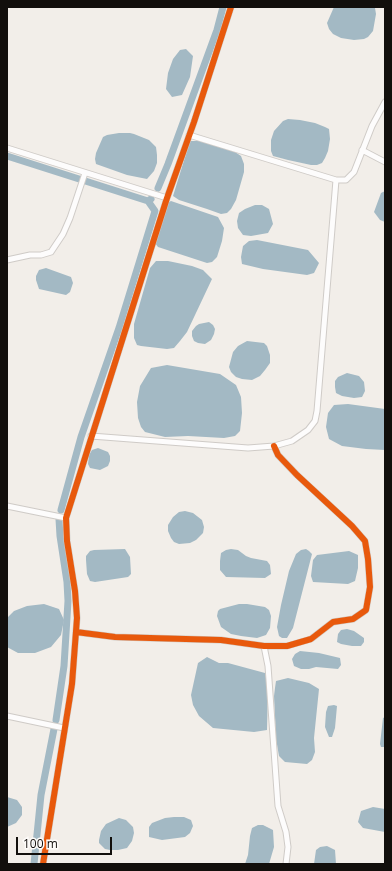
<!DOCTYPE html>
<style>
body{margin:0}
#map{position:relative;width:392px;height:871px;overflow:hidden;background:#f2eee9;font-family:"Open Sans",sans-serif}
canvas{display:block}
.frame{position:absolute;inset:0;border:8px solid #120f0c;pointer-events:none}
.scale{position:absolute;left:16px;top:837px;width:96px;height:18px;box-sizing:border-box;border:2px solid #120f0c;border-top:0;padding-left:5px;font-size:12px;line-height:14px;white-space:nowrap;color:#120f0c;-webkit-text-stroke:3px #fefcfa;paint-order:stroke}
</style>
<div id="map">
<canvas width="392" height="871"></canvas>
<div class="frame"></div>
<div class="scale">100 m</div>
</div>
<script>
const g = document.querySelector('canvas').getContext('2d');
g.lineJoin = 'round';
function fill(path, color) { g.fillStyle = color; g.fill(path, 'evenodd'); }
const shape = rows => new Path2D(rows.map(r => 'M' + r).join(''));
function stroke(path, color, width, dash) { g.strokeStyle = color; g.lineWidth = width; g.lineCap = dash ? 'butt' : 'round'; g.setLineDash(dash || []); g.stroke(path); }
const water = shape([
 [334,7,373,7,375,8,376,14,373,31,368,37,364,39,354,40,341,38,333,34,329,29,327,23],
 [186,49,193,56,190,77,182,95,172,97,166,89,168,73,173,59,180,50],
 [288,119,300,120,315,123,325,127,329,129,330,139,328,151,325,158,322,163,317,165,311,165,288,160,273,156,271,151,271,140,274,131,283,121],
 [119,133,130,133,134,134,149,140,156,147,157,155,157,163,154,171,147,179,127,175,96,164,95,159,96,153,103,137,107,135],
 [190,141,201,141,235,152,241,156,244,164,244,172,236,200,231,209,227,213,221,214,207,209,179,200,173,196],
 [385,191,385,222,380,220,374,212,381,193],
 [171,201,218,217,224,228,222,241,217,257,212,262,207,263,158,247,155,243,167,203],
 [255,205,262,205,269,209,273,224,268,233,251,236,243,235,238,228,237,221,239,213,245,209],
 [257,240,308,250,319,263,314,273,307,275,263,269,242,264,241,257,243,246,249,241],
 [156,261,168,261,192,266,203,270,212,279,187,332,180,341,174,348,167,349,141,346,137,345,134,338,134,324,150,268],
 [46,268,71,277,73,283,70,292,66,295,39,289,36,280,36,276,39,270],
 [209,322,213,325,215,329,214,334,211,340,205,344,198,343,194,341,192,336,192,331,196,326,199,324],
 [247,341,264,343,267,346,270,355,270,363,265,370,260,376,252,380,242,379,236,377,231,372,229,367,233,352,238,346],
 [167,365,220,374,236,385,241,397,242,413,240,431,235,436,224,438,188,436,165,437,145,432,141,427,138,418,137,402,140,386,151,368],
 [347,373,359,376,364,382,365,391,362,397,354,398,342,396,336,393,335,387,335,381,338,377],
 [348,404,385,409,385,450,366,449,342,446,329,439,326,427,328,413,334,405],
 [98,448,108,452,110,456,110,461,108,466,100,470,90,468,88,464,89,455,92,450],
 [185,511,193,513,202,520,204,527,203,533,196,540,190,543,179,544,174,542,171,538,168,531,168,525,173,517,179,512],
 [125,549,130,557,131,574,128,577,95,582,90,581,87,574,86,560,86,556,90,551,94,550],
 [231,549,238,550,246,556,251,558,267,561,270,565,271,574,265,578,226,577,220,570,220,561,221,553,226,550],
 [306,549,309,551,312,554,293,628,287,638,282,638,279,636,277,627,281,605,289,571,296,554,301,550],
 [349,551,358,555,358,568,355,581,348,584,313,582,311,576,313,560,317,555],
 [44,604,59,609,64,620,61,635,51,647,35,653,18,653,7,647,7,618,14,611,27,606],
 [239,604,247,604,265,607,269,610,271,616,270,628,266,635,257,638,241,636,231,634,221,627,217,616,218,611,220,609],
 [347,629,354,631,364,638,364,642,361,646,352,646,341,644,337,642,338,634,341,630],
 [300,651,319,653,340,658,341,665,338,669,316,667,309,669,301,669,294,666,292,659,295,654],
 [207,657,219,663,228,663,265,673,268,688,267,730,254,732,213,728,199,716,193,705,191,695,198,663],
 [288,678,309,683,319,689,314,738,315,752,312,760,307,764,285,762,279,756,276,739,274,696,275,688,276,681],
 [334,705,337,706,335,728,332,737,329,737,325,727,326,712,328,706],
 [385,717,385,747,381,747,380,744,383,718],
 [7,797,17,800,22,807,22,815,16,823,7,827],
 [373,807,385,809,385,832,363,828,358,822,361,811],
 [174,817,184,817,191,820,193,826,190,833,185,837,162,840,149,837,149,827,152,823,165,818],
 [119,818,126,820,133,827,134,833,132,841,127,848,118,850,110,850,105,849,99,843,99,840,101,831,106,824],
 [258,825,263,825,273,830,274,847,269,864,245,864,248,855,250,836,252,828],
 [327,846,335,850,336,864,314,864,316,850,320,847]
]);
const canal = shape([
 [7,156,148,201,151,199],
 [158,188,168,164,217,30,223,7],
 [61,510,81,437,119,328,155,211,148,201],
 [56,720,64,666,68,601,67,582,60,536,59,519],
 [34,864,41,795,54,729]
]);
const street = shape([
 [189,135,336,180,346,180,354,172,372,126,385,102],
 [7,148,167,198],
 [362,150,385,162],
 [7,260,30,255,41,255,51,252,63,234,70,218,85,173],
 [91,436,248,448,274,446,292,441,308,430,315,421,317,411,336,180],
 [7,506,66,518],
 [76,632,115,637,221,640,264,646,287,646,311,639,333,622,353,619,366,610,370,587,368,559,365,541,352,526,297,475,278,455,274,446],
 [264,646,268,666,278,806,286,832,288,847,286,864],
 [7,716,64,728],
 [43,864,72,684,77,618,75,591,67,541,66,518,167,198,194,122,231,7]
]);
const cycleway = shape([
 [76,632,115,637,221,640,264,646,287,646,311,639,333,622,353,619,366,610,370,587,368,559,365,541,352,526,297,475,278,455,274,446],
 [43,864,72,684,77,618,75,591,67,541,66,518,167,198,194,122,231,7]
]);
fill(water, '#a3b9c4');
stroke(canal, '#a3b9c4', 7);
stroke(street, '#cfcbc7', 7);
stroke(street, '#fdfcfc', 5);
stroke(cycleway, '#e8590c', 6);
</script>
